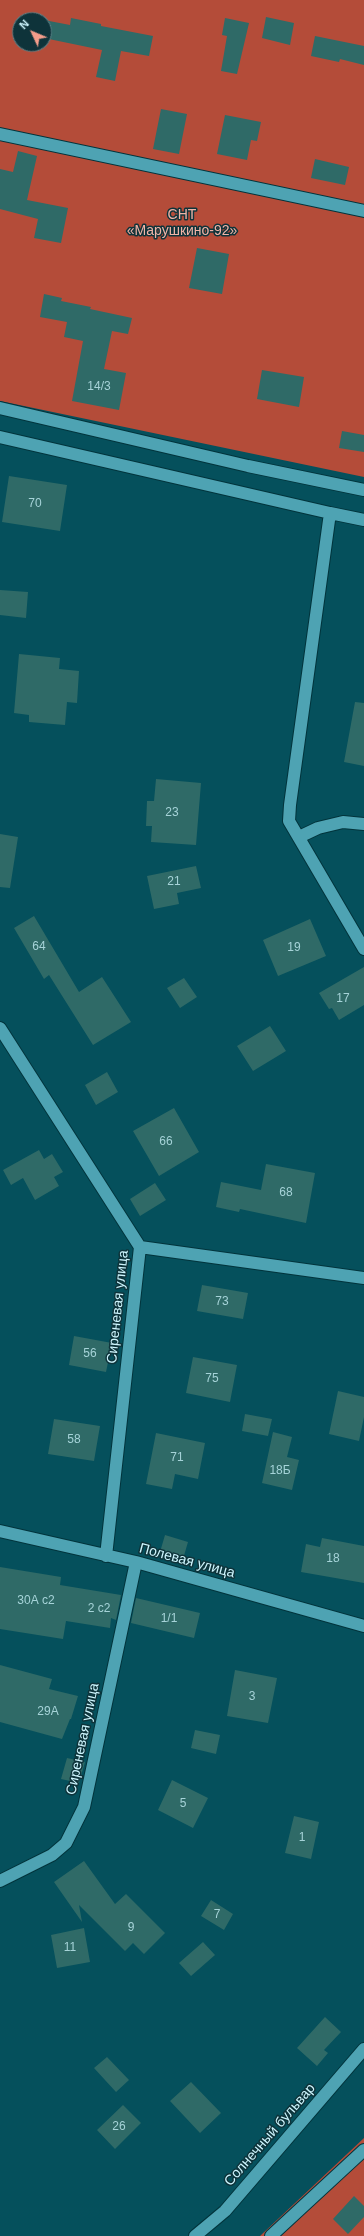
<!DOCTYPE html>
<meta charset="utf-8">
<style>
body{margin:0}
#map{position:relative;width:364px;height:2236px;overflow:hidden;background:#05505c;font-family:Arial,sans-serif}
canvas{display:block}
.north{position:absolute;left:12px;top:12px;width:40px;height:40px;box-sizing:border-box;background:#0e333a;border:1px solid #5b8188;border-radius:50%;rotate:314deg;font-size:11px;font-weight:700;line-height:16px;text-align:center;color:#cef6fe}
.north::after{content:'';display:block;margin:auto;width:14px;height:18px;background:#f49d8b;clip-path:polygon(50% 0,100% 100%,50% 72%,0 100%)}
</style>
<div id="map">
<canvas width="364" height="2236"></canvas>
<div class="north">N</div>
</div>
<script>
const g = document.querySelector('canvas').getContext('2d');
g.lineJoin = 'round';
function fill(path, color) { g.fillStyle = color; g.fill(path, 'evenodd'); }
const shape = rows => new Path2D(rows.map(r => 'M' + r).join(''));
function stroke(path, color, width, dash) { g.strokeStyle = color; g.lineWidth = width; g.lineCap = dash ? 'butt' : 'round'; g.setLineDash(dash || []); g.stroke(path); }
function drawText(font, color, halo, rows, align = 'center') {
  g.font = font + ' Arial,sans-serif'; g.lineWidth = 3; g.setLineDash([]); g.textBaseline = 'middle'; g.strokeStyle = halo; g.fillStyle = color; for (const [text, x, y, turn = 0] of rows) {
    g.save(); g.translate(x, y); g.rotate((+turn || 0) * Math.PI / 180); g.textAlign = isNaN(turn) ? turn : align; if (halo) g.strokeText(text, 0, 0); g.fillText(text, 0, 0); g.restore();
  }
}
const green = shape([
 [0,0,364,0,364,477,0,401],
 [20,20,44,20,44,44,20,44],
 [364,2138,364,2236,260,2236]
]);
const building = shape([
 [266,17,294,23,290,45,262,38],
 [71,18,101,24,101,26,153,36,149,56,121,51,115,81,96,77,102,50,44,38,44,20,70,25],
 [225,18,249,23,237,74,221,71,227,36,222,35],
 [315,36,364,46,364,65,340,59,339,62,311,56],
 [161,109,187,114,179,154,153,149],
 [225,115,261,122,257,141,251,140,247,160,217,154],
 [18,151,37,156,27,200,68,208,61,243,34,238,38,219,0,209,0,169,13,172],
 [315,159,349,167,345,185,311,178],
 [197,248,229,254,222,294,189,288],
 [44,294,62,298,61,301,91,307,90,309,132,318,128,334,112,331,104,369,126,373,119,410,72,401,83,341,64,337,67,322,40,317],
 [262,370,304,377,299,407,257,399],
 [342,431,364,435,364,452,339,448],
 [9,476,67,485,60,531,2,522],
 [0,590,28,592,26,618,0,615],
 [19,654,60,658,59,669,79,671,77,703,67,702,65,725,29,722,29,715,14,713],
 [355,702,364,703,364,766,344,762],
 [156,779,201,783,196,845,151,842,152,826,146,826,147,801,154,801],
 [0,834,18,837,10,888,0,887],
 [196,866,201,888,177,893,179,904,154,909,147,876],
 [34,916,79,992,102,977,131,1022,93,1045,49,975,44,979,14,928],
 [310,919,326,956,278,976,263,940],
 [364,967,364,1005,339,1020,332,1008,329,1009,319,993],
 [184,978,197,997,180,1008,167,988],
 [270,1026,286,1051,253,1071,237,1046],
 [107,1072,118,1092,96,1105,85,1085],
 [174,1108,199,1152,159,1176,133,1131],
 [39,1150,44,1159,52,1154,63,1172,54,1177,59,1186,35,1200,23,1178,11,1185,3,1170],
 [266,1164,315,1173,306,1223,240,1209,239,1212,216,1207,221,1182,261,1190],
 [155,1183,166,1200,140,1216,130,1199],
 [202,1285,248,1293,243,1319,197,1311],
 [74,1336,112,1343,106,1372,69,1365],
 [193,1357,237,1365,230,1402,186,1393],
 [338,1391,364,1397,364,1417,359,1441,329,1434],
 [245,1414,272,1419,268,1436,242,1431],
 [54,1419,100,1426,94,1461,48,1454],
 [273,1432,292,1437,287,1457,299,1460,292,1490,262,1483],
 [156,1433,205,1443,198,1479,175,1474,172,1489,146,1484],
 [165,1535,188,1542,183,1559,160,1552],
 [322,1538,364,1546,364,1583,301,1572,306,1544,320,1547],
 [0,1567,61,1577,60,1585,121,1595,116,1620,111,1618,110,1628,66,1621,63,1639,0,1629],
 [136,1598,200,1613,194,1638,131,1623],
 [0,1665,52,1679,49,1689,78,1696,71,1719,70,1719,62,1739,0,1722],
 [235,1670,277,1678,268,1723,227,1716],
 [195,1730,220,1735,216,1754,191,1748],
 [67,1758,85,1762,79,1783,61,1779],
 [172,1780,208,1798,193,1828,158,1810],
 [294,1816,319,1822,311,1859,285,1853],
 [84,1861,115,1904,126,1894,165,1933,144,1954,133,1943,125,1951,79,1905,82,1922,54,1882],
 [211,1900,233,1914,224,1930,201,1916],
 [84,1928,90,1962,57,1968,51,1935],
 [203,1942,215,1955,191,1976,179,1963],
 [325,2017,341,2032,324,2050,328,2053,317,2066,297,2048],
 [107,2057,129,2080,116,2092,94,2068],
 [191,2082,221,2113,200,2133,170,2101],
 [123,2105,141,2123,115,2149,97,2130],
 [354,2196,364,2206,364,2217,348,2234,333,2219]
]);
const minor = shape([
 [0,134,364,211],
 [0,408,248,466,364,490],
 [0,437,330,513],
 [364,520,330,513,290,805,289,821,364,949],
 [299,837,318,828,343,822,364,824],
 [0,1028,140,1247,106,1556],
 [140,1247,364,1278],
 [0,1531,136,1562,364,1626],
 [0,1881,52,1855,66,1843,84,1807,136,1562],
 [195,2236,225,2211,364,2049],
 [271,2236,364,2150]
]);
const numberNames = [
 ["14/3",99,387],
 ["70",35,504],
 ["23",172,813],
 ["21",174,882],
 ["64",39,947],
 ["19",294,948],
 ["17",343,999],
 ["66",166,1142],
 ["68",286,1193],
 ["73",222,1302],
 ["56",90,1354],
 ["75",212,1379],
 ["58",74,1440],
 ["71",177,1458],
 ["18Б",280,1471],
 ["18",333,1559],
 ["30А с2",36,1601],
 ["2 с2",99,1609],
 ["1/1",169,1619],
 ["3",252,1697],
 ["29А",48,1712],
 ["5",183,1804],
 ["1",302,1838],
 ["7",217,1915],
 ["9",131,1928],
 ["11",70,1948],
 ["26",119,2127]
];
const parkNames = [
 ["СНТ",182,215],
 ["«Марушкино-92»",182,231]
];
const streetNames = [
 ["Сиреневая улица",118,1307,-84],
 ["Полевая улица",187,1561,15],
 ["Сиреневая улица",83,1739,-78],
 ["Солнечный бульвар",270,2135,-49]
];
fill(green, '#b44c39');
fill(building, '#2f6a67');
stroke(minor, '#02343c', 14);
stroke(minor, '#4ea3b3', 12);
drawText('12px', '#a6d3d8', null, numberNames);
drawText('14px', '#f0b4a7', '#0e333a', parkNames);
drawText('14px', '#cef6fe', '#0e333a', streetNames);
</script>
